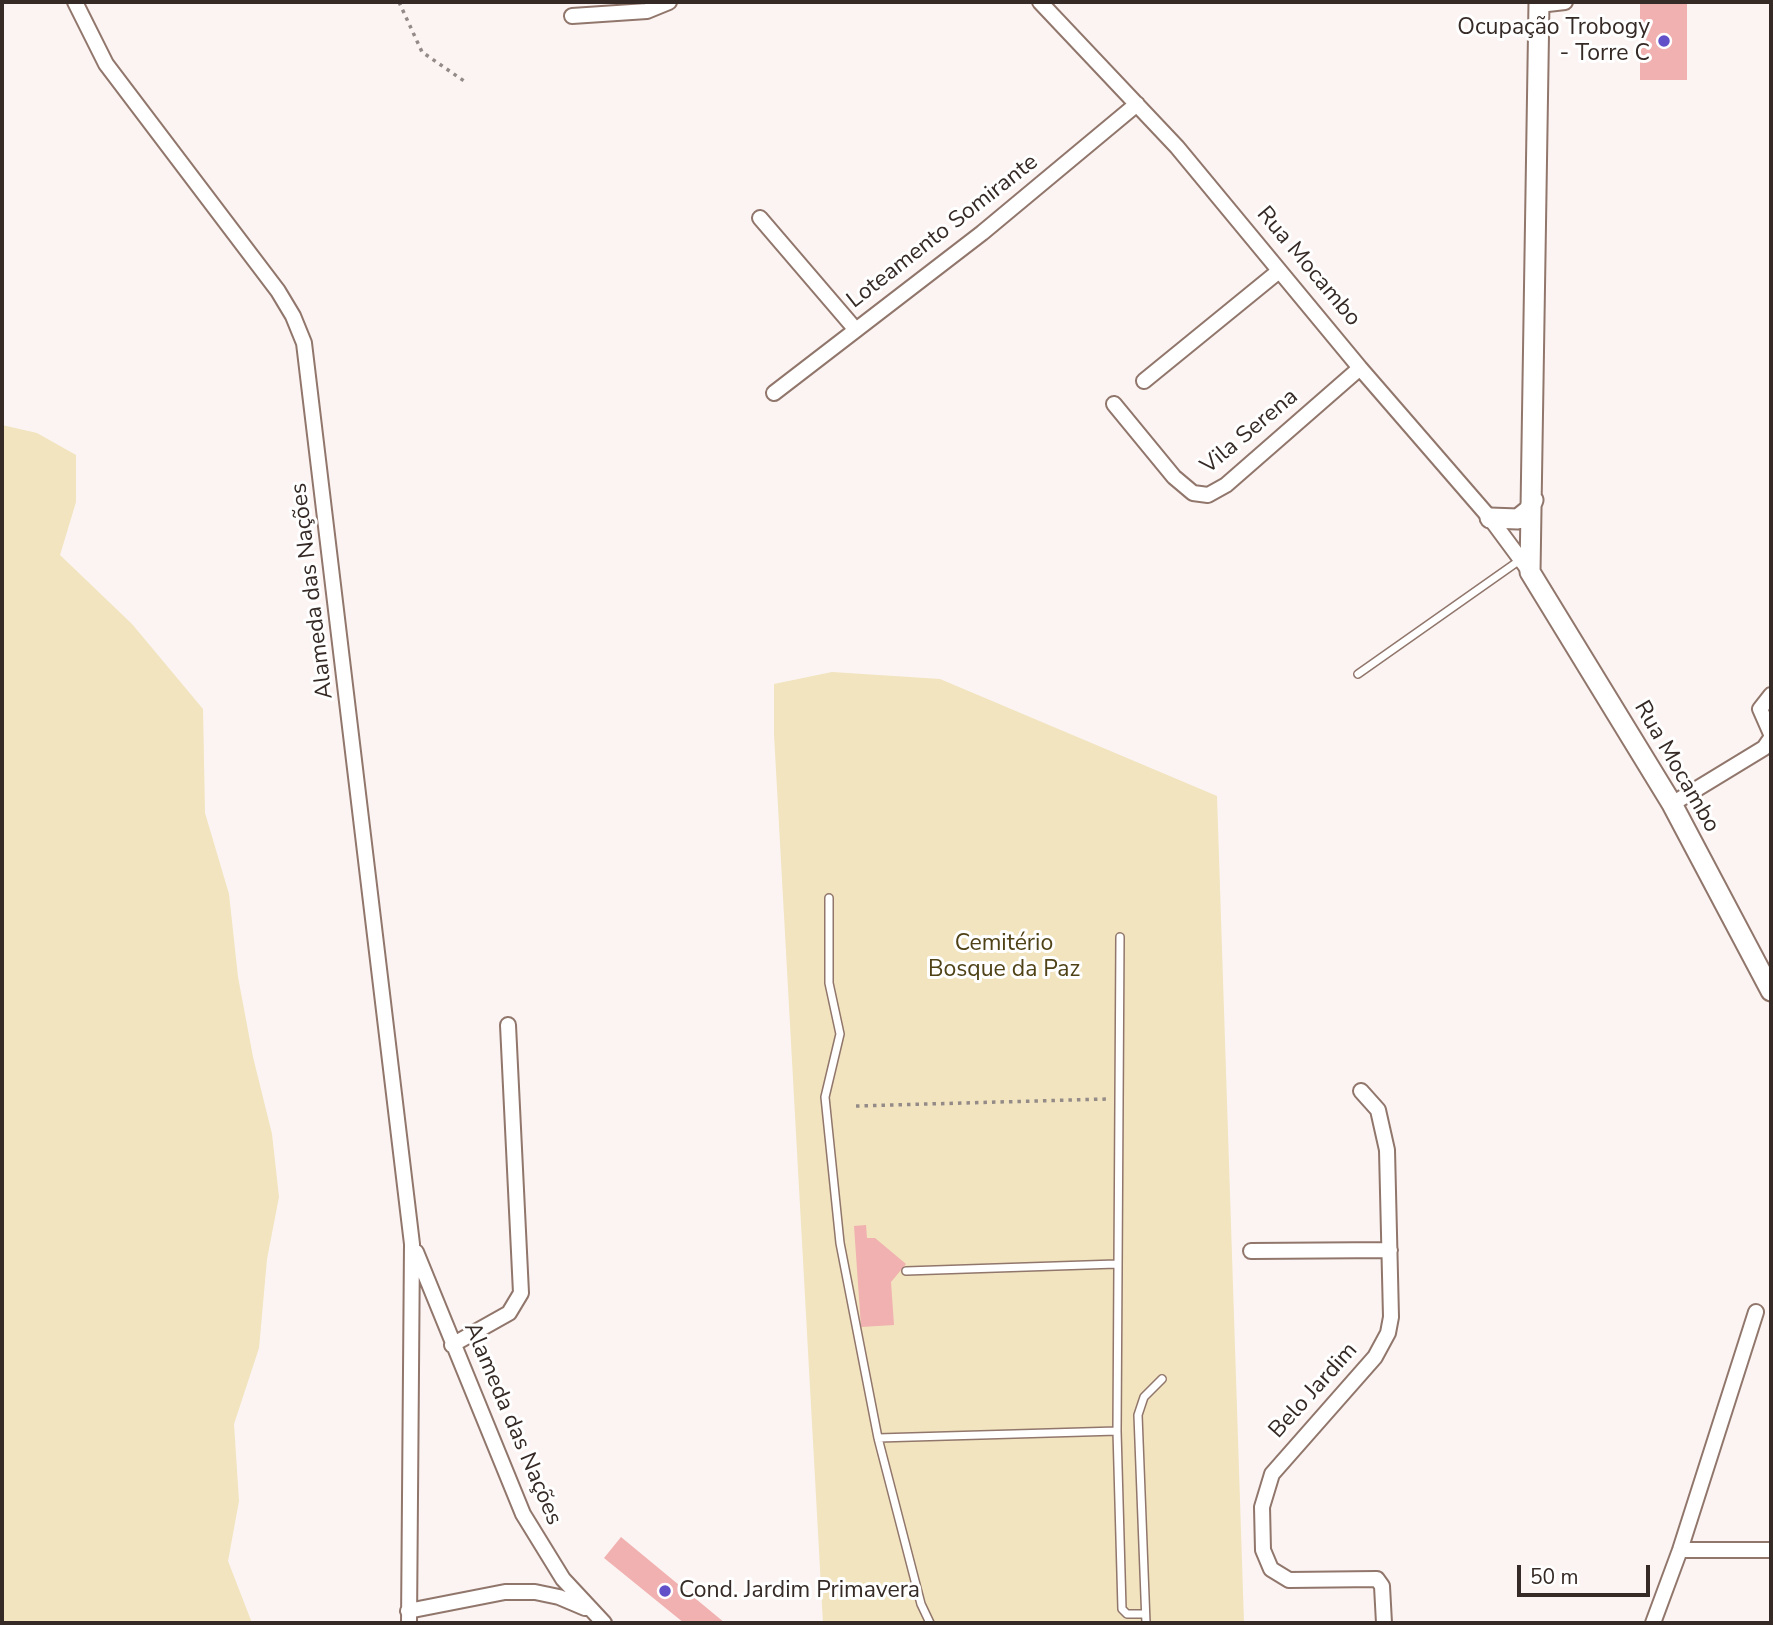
<!DOCTYPE html>
<meta charset="utf-8">
<style>
body{margin:0}
#map{position:relative;width:1773px;height:1625px;overflow:hidden;background:#fbf4f2;font-family:"Nunito Sans",sans-serif}
canvas{display:block}
.frame{position:absolute;inset:0;border:4px solid #352a25;pointer-events:none}
.scale{position:absolute;left:1517px;top:1565px;width:133px;height:32px;box-sizing:border-box;border:4px solid #352a25;border-top:0;padding-left:9px;font-size:21px;line-height:24px;white-space:nowrap;color:#352a25;-webkit-text-stroke:5px #fff;paint-order:stroke}
</style>
<div id="map">
<canvas width="1773" height="1625"></canvas>
<div class="frame"></div>
<div class="scale">50 m</div>
</div>
<script>
const g = document.querySelector('canvas').getContext('2d');
g.lineJoin = 'round';
function fill(path, color) { g.fillStyle = color; g.fill(path, 'evenodd'); }
const shape = rows => new Path2D(rows.map(r => 'M' + r).join(''));
function stroke(path, color, width, dash) { g.strokeStyle = color; g.lineWidth = width; g.lineCap = dash ? 'butt' : 'round'; g.setLineDash(dash || []); g.stroke(path); }
function drawText(font, color, halo, rows, align = 'center') {
  g.font = font + ' "Nunito Sans",sans-serif'; g.lineWidth = 6; g.setLineDash([]); g.textBaseline = 'middle'; g.strokeStyle = halo; g.fillStyle = color; for (const [text, x, y, turn = 0] of rows) {
    g.save(); g.translate(x, y); g.rotate((+turn || 0) * Math.PI / 180); g.textAlign = isNaN(turn) ? turn : align; if (halo) g.strokeText(text, 0, 0); g.fillText(text, 0, 0); g.restore();
  }
}
const green = shape([
 [2,425,37,433,76,455,76,502,60,555,132,624,203,709,205,813,229,894,238,977,253,1057,272,1134,279,1197,267,1259,259,1348,234,1424,239,1501,228,1561,252,1623,2,1623],
 [832,672,940,679,1217,796,1244,1623,823,1623,774,734,774,684]
]);
const building = shape([
 [1640,2,1687,2,1687,80,1640,80],
 [866,1225,867,1238,875,1238,906,1264,891,1282,894,1325,861,1327,854,1226],
 [621,1537,725,1623,684,1623,604,1558]
]);
const path = shape([
 [399,2,422,52,464,81],
 [856,1106,1107,1099]
]);
const service = shape([
 [1358,674,1520,560],
 [829,898,829,983,840,1034,825,1097,840,1243,878,1438,921,1604,930,1623],
 [1120,937,1117,1431,1122,1609,1127,1614,1145,1614],
 [906,1271,1116,1264],
 [878,1438,1117,1431],
 [1146,1623,1138,1415,1144,1397,1162,1379]
]);
const minor = shape([
 [75,2,106,64,278,291,293,316,304,343,412,1244,409,1623],
 [1040,2,1177,147,1360,368,1490,518,1530,572],
 [1539,5,1565,2],
 [572,16,647,11,669,2],
 [760,218,856,330],
 [1144,381,1279,271],
 [774,393,982,233,1137,104],
 [1114,404,1174,477,1193,493,1208,495,1226,485,1360,368],
 [1771,695,1760,709,1771,734],
 [1672,804,1764,748,1771,738],
 [1361,1091,1378,1110,1387,1150,1391,1317,1388,1333,1375,1357,1272,1474,1262,1507,1263,1550,1271,1569,1289,1580,1377,1579,1382,1586,1384,1623],
 [1251,1251,1390,1250],
 [416,1252,523,1514,563,1579,604,1623],
 [452,1345,509,1313,521,1293,508,1025],
 [1680,1550,1771,1550],
 [408,1611,505,1592,535,1592,559,1597,585,1608],
 [1653,1623,1680,1550,1756,1312]
]);
const secondary = shape([
 [1539,2,1530,572,1672,804,1771,991],
 [1490,518,1518,519,1529,510,1533,500]
]);
const markers = [
 [1664,41,7,"#6150c8"],
 [665,1591,7,"#6150c8"]
];
const poiNames = [
 ["Ocupação Trobogy",1650,28],
 ["- Torre C",1650,54],
 ["Cond. Jardim Primavera",679,1591,"left"]
];
const streetNames = [
 ["Loteamento Somirante",943,232,-38],
 ["Rua Mocambo",1308,267,50],
 ["Vila Serena",1250,432,-40],
 ["Alameda das Nações",313,591,-97],
 ["Rua Mocambo",1676,767,60],
 ["Belo Jardim",1314,1391,-48],
 ["Alameda das Nações",512,1424,67]
];
const parkNames = [
 ["Cemitério",1004,944],
 ["Bosque da Paz",1004,970]
];
fill(green, '#f1e4be');
fill(building, '#f0b1b0');
stroke(service, '#91766c', 10);
stroke(minor, '#91766c', 18);
stroke(secondary, '#91766c', 23);
stroke(path, '#948b88', 3.5, [3.5, 5]);
stroke(service, '#fff', 7);
stroke(minor, '#fff', 14);
stroke(secondary, '#fff', 19);
for (const [x, y, r, color] of markers) { const dot = new Path2D(); dot.arc(x, y, r, 0, 2 * Math.PI); g.fillStyle = color; g.fill(dot); stroke(dot, '#fff', 2.5); }
drawText('23px', '#352a25', '#fff', poiNames, 'right');
drawText('23px', '#352a25', '#fff', streetNames);
drawText('23px', '#4f4217', '#fff', parkNames);
</script>
